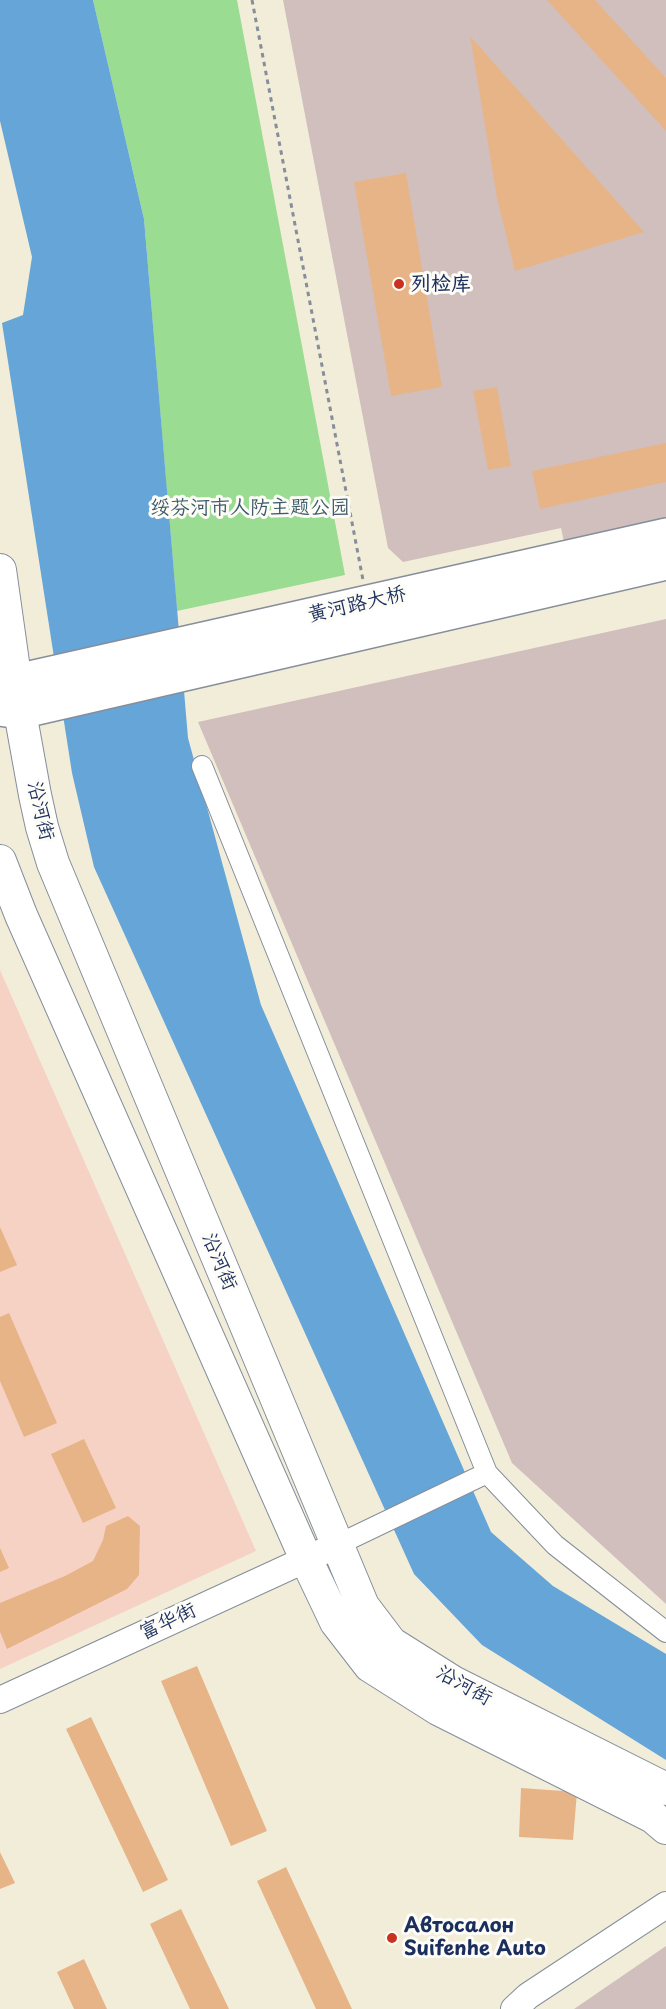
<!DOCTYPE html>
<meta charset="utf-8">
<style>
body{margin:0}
canvas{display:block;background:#f1edd8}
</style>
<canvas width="666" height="2009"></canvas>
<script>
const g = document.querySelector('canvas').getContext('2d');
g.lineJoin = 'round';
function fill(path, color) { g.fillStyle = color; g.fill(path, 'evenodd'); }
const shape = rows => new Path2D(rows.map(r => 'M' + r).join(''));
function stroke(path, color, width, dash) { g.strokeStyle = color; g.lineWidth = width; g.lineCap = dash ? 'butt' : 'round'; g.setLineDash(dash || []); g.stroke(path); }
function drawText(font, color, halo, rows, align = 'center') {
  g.font = font + ' "Playpen Sans","LXGW WenKai TC",sans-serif'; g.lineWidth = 6; g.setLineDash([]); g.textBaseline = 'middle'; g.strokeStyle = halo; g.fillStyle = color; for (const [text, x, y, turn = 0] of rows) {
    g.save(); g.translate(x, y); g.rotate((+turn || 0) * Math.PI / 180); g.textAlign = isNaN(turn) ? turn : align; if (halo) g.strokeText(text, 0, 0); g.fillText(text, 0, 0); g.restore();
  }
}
const built = shape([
 [0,970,256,1551,0,1669]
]);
const industrial = shape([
 [283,0,666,0,666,529,566,551,561,528,403,562,388,548],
 [666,619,666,1604,512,1463,198,722],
 [666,1946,666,2009,574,2009]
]);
const green = shape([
 [93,0,237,0,345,575,177,611,144,219]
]);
const water = shape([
 [0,0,93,0,144,219,188,738,261,1005,491,1532,553,1586,666,1654,666,1760,482,1645,414,1574,94,867,72,773,2,323,23,315,32,257,0,121]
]);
const building = shape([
 [547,0,595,0,666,78,666,131],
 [470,36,644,232,515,271,497,198],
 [406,173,442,387,391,396,354,182],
 [497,387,511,466,488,470,473,391],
 [666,443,666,482,540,509,532,471],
 [0,1227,17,1265,0,1272],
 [9,1313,57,1423,24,1437,0,1381,0,1317],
 [84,1439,116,1508,83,1523,51,1454],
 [128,1516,140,1526,139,1575,127,1589,7,1649,0,1632,0,1603,65,1576,93,1561,103,1540,106,1526],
 [0,1548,9,1568,0,1572],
 [197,1666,267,1831,231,1846,161,1681],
 [91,1717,168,1880,143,1892,66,1729],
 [521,1788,577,1792,573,1840,519,1837],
 [0,1852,15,1883,0,1889],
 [286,1867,352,2009,316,2009,257,1881],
 [181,1909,229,2009,190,2009,150,1924],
 [84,1959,107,2009,74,2009,57,1972]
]);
const path = shape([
 [252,0,363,580]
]);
const minor = shape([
 [202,766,487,1473,555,1545,666,1632],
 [337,1545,487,1473]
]);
const tertiary = shape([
 [0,1700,337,1545],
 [514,2009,528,1996,666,1905]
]);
const primary = shape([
 [0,570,20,712,35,795,42,827,53,863,363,1606,391,1643,453,1682,666,1789],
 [0,861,21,915,306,1559,336,1622,370,1666,438,1709,653,1817,666,1828]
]);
const trunk = shape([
 [0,689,16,681,666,535],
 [0,709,20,712,666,563]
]);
const markers = [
 [399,284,6,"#c8321e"],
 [392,1938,6,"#c8321e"]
];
const poiNames = [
 ["列检库",411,284],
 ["Автосалон",404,1926],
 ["Suifenhe Auto",404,1949]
];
const parkNames = [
 ["绥芬河市人防主题公园",250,508]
];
const streetNames = [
 ["黄河路大桥",357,605,-13],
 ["沿河街",40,811,77],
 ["沿河街",219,1262,67],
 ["富华街",168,1622,-25],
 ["沿河街",464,1686,29]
];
fill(built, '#f6d2c4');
fill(industrial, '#d1bfbe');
fill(green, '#9bdc93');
fill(water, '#66a5d8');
fill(building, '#e7b488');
stroke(minor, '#868e9b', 22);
stroke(tertiary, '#868e9b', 28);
stroke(primary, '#868e9b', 34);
stroke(trunk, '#868e9b', 36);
stroke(path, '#868e9b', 3, [4.5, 4.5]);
stroke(minor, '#fff', 20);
stroke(tertiary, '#fff', 26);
stroke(primary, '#fff', 32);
stroke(trunk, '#fff', 33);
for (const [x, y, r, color] of markers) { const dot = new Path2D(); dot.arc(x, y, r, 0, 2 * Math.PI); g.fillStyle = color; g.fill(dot); stroke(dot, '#fdfcf7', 2); }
drawText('bold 20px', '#1b2f5e', '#fdfcf7', poiNames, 'left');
drawText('20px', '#3b5a6b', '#fdfcf7', parkNames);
drawText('20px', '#1b2f5e', '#fdfcf7', streetNames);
</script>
